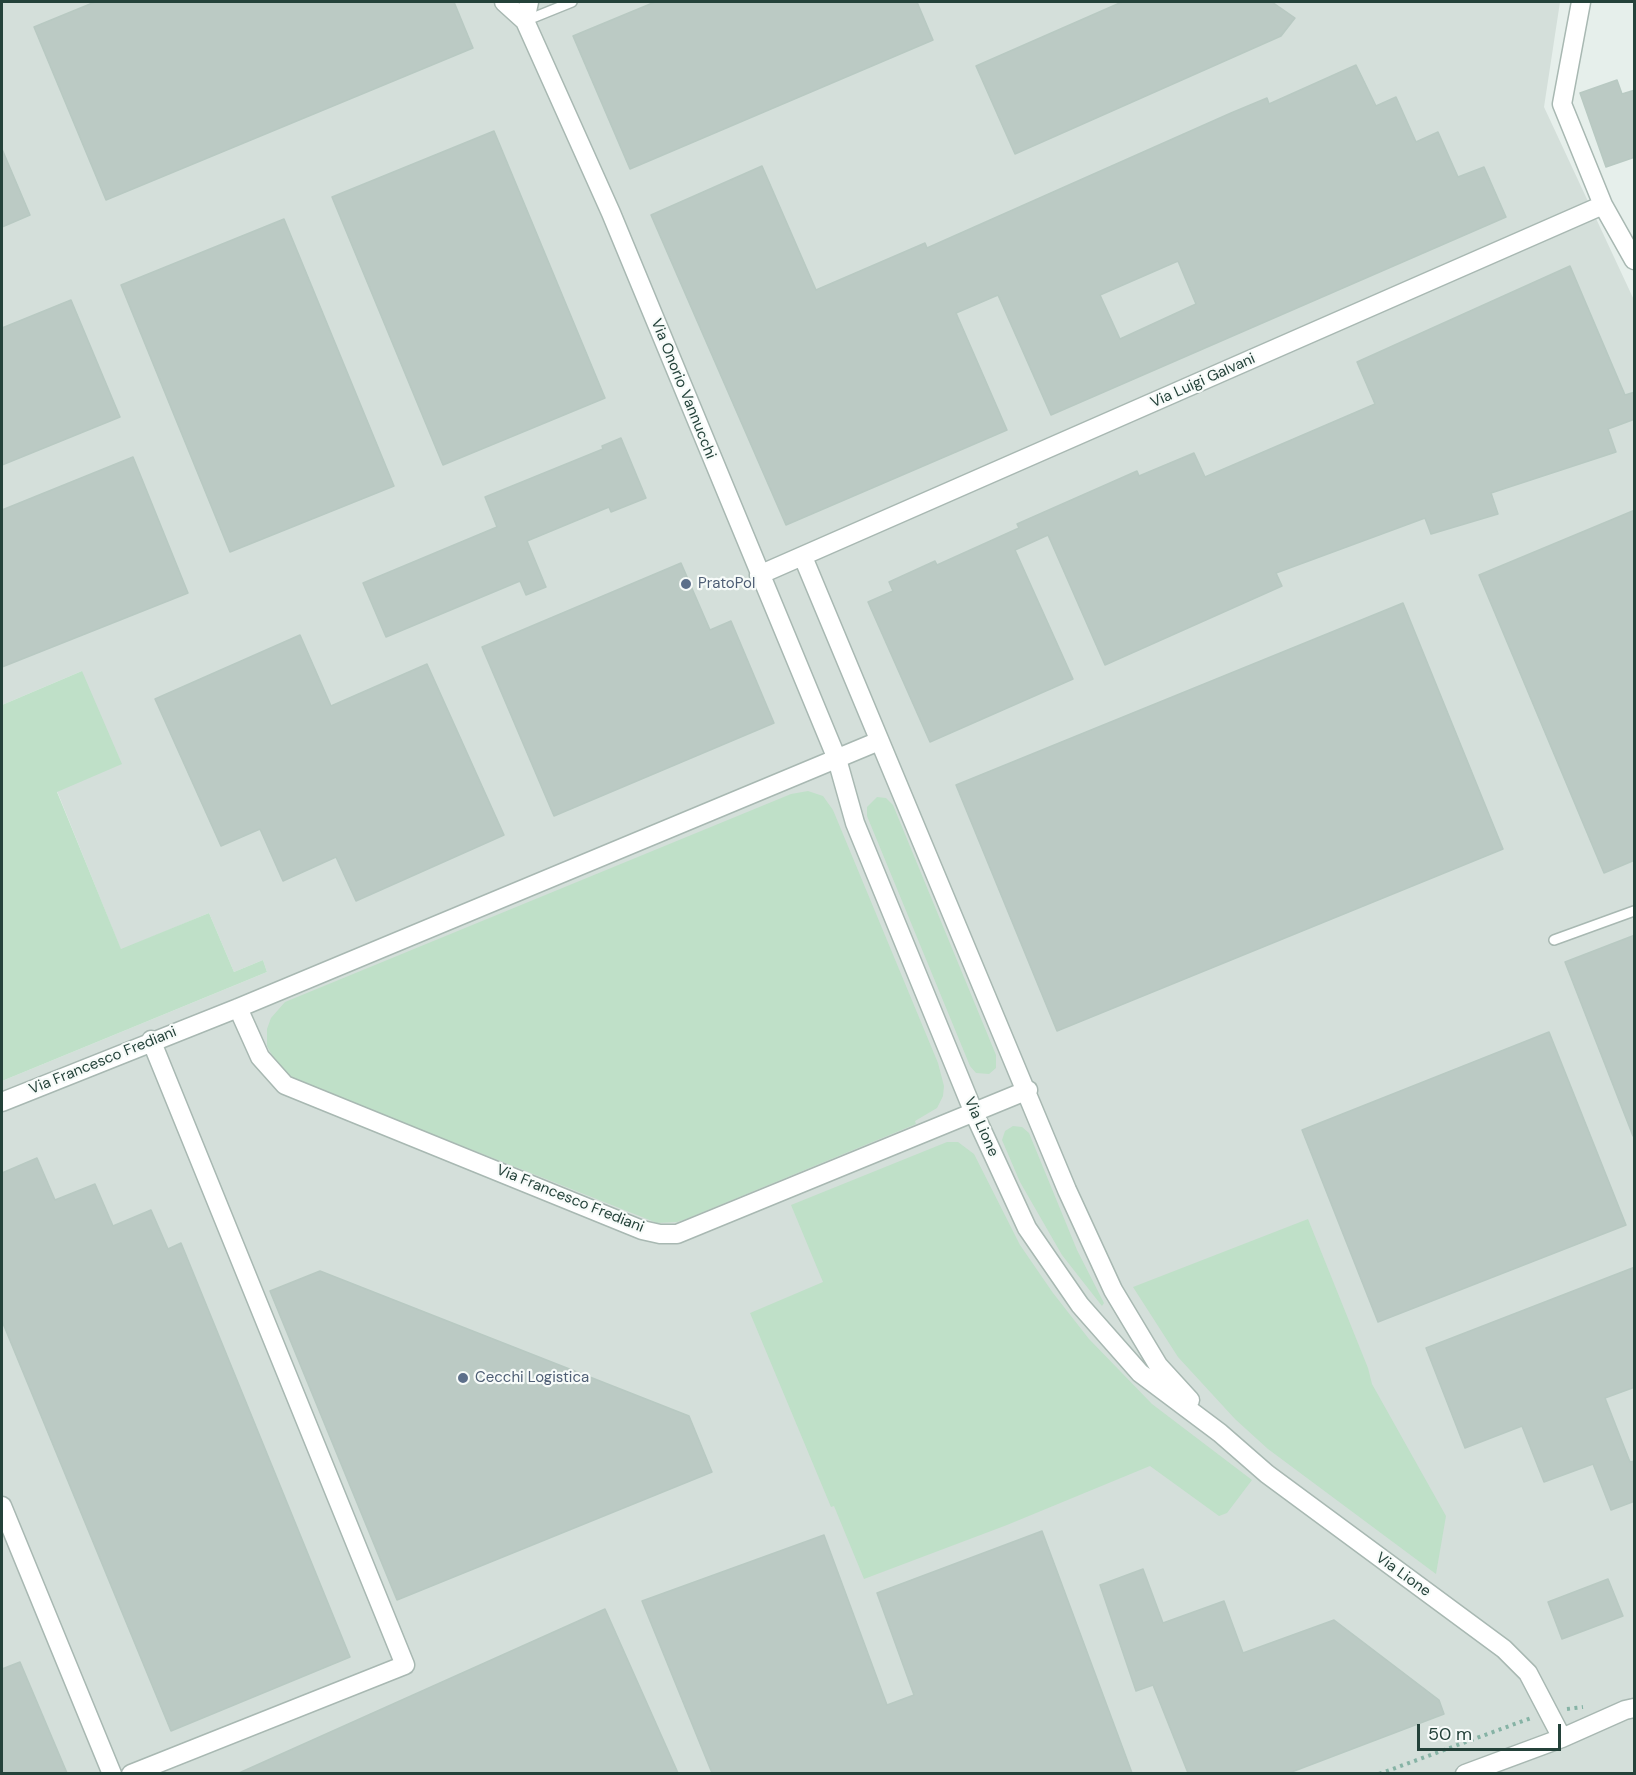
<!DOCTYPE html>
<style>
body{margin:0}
#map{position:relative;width:1636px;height:1775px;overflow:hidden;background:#e6efeb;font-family:"DM Sans",sans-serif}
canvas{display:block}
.frame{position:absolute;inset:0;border:3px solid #24423a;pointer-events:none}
.scale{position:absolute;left:1417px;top:1724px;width:144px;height:27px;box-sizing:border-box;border:3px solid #24423a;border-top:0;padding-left:8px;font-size:18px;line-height:21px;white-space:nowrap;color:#24423a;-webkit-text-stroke:4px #f7fbf9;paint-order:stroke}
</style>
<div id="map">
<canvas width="1636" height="1775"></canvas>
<div class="frame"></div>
<div class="scale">50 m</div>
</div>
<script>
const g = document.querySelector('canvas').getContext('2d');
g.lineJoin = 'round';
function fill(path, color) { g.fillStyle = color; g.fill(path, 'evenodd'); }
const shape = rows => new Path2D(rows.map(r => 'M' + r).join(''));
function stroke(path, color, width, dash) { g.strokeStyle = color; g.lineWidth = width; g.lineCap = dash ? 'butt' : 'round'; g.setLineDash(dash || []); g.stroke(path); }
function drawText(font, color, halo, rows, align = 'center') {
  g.font = font + ' "DM Sans",sans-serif'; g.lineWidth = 4.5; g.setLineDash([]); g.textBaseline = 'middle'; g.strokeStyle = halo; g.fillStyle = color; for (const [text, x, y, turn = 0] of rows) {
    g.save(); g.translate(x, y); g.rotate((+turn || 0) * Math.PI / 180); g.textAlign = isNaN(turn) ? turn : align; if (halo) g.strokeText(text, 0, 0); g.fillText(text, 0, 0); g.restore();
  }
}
const built = shape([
 [2,2,1560,2,1544,107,1634,300,1634,1773,2,1773,2,1081,267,972,263,960,234,972,209,913,121,950,57,791,82,671,2,705]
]);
const green = shape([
 [82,671,122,764,57,792,121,949,209,913,234,972,263,960,267,972,2,1081,2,705],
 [808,791,823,796,833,810,938,1063,944,1086,943,1096,937,1108,915,1121,916,1124,686,1219,677,1222,657,1223,296,1080,278,1066,267,1046,267,1029,271,1018,285,1002,791,794],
 [877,797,886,798,893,805,996,1055,996,1068,989,1074,976,1073,970,1066,867,816,867,807],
 [1013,1126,1022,1127,1029,1133,1077,1250,1104,1303,1102,1306,1062,1255,1020,1182,1002,1140,1005,1131],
 [947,1142,958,1142,974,1154,1020,1245,1053,1293,1089,1339,1152,1404,1252,1480,1227,1513,1219,1516,1150,1466,1007,1525,864,1579,834,1506,831,1507,750,1313,823,1282,791,1205],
 [1308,1219,1368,1368,1372,1384,1446,1516,1436,1574,1268,1449,1235,1419,1178,1357,1133,1287]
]);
const building = shape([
 [95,2,454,2,473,48,106,200,34,27,95,2],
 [655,2,917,2,933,40,630,169,573,36,655,2],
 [1122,2,1272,2,1295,18,1281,36,1015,154,976,66,1122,2],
 [1356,65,1376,106,1396,97,1416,142,1438,132,1458,177,1484,167,1506,217,1051,415,998,295,956,313,1007,430,786,525,651,215,762,166,816,290,925,243,927,248,1231,113,1267,98,1269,104,1356,65],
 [1178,261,1196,304,1120,339,1100,295,1178,261],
 [1617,80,1622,94,1635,90,1635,157,1606,167,1580,93,1617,80],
 [494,131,605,398,443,465,332,197,494,131],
 [2,149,30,215,2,227,2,149],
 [284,219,394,486,230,552,121,285,284,219],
 [1570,266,1625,395,1635,392,1635,419,1608,429,1616,452,1491,493,1498,514,1431,534,1425,518,1276,573,1282,586,1105,665,1048,535,1015,550,1073,679,930,742,868,602,893,591,889,582,935,561,937,565,1019,528,1017,524,1137,471,1139,476,1194,453,1205,477,1375,404,1357,362,1570,266],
 [71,300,120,417,2,465,2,328,71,300],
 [621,438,646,498,611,512,609,507,527,541,546,587,526,595,520,581,386,637,363,583,497,527,485,497,603,449,602,446,621,438],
 [133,457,188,593,2,667,2,510,133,457],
 [1635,510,1635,860,1604,873,1479,575,1635,510],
 [681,563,710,630,731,621,774,723,554,816,482,647,681,563],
 [1403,603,1503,849,1057,1031,956,785,1403,603],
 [300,635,331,706,427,664,504,835,356,901,336,857,283,881,260,829,221,846,155,699,300,635],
 [1635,935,1635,1136,1633,1136,1565,962,1635,935],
 [1549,1032,1626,1225,1378,1322,1302,1130,1549,1032],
 [37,1158,55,1200,95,1184,113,1226,151,1210,168,1249,181,1243,350,1657,171,1731,2,1321,2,1173,37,1158],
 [1635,1267,1635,1387,1605,1398,1630,1462,1635,1461,1635,1501,1611,1510,1593,1464,1544,1482,1522,1426,1465,1448,1426,1348,1635,1267],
 [320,1271,689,1416,712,1472,397,1600,270,1291,320,1271],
 [1042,1531,1132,1773,712,1773,642,1601,824,1535,887,1705,914,1695,877,1593,1042,1531],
 [1143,1569,1163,1623,1224,1601,1243,1653,1334,1620,1439,1700,1444,1714,1289,1773,1188,1773,1153,1685,1136,1691,1100,1585,1143,1569],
 [1608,1579,1623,1616,1562,1639,1548,1602,1608,1579],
 [605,1609,678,1773,239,1773,605,1609],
 [20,1662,67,1773,2,1773,2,1669,20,1662]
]);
const path = shape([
 [1567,1709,1583,1707],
 [1379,1774,1531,1718]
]);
const lane = shape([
 [525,21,572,2],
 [1554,940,1634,911]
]);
const street = shape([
 [504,2,525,21,611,213,837,759,855,823,974,1113,1027,1228,1080,1305,1140,1373,1220,1433,1267,1474,1504,1649,1528,1673,1562,1738],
 [1581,2,1562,104,1603,205,1634,260],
 [525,21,529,2],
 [803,557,1067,1190,1113,1290,1158,1365,1190,1400],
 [759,575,1603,205],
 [238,1008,260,1057,285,1085,642,1230,660,1234,677,1234,1028,1090],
 [2,1102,238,1008,879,741],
 [2,1506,112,1774],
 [131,1774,405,1665,151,1040],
 [1465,1774,1562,1738,1625,1710,1634,1708]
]);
const markers = [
 [686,584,6,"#5c6f8a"],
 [463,1378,6,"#5c6f8a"]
];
const streetNames = [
 ["Via Luigi Galvani",1203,381,-24],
 ["Via Onorio Vannucchi",683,389,68],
 ["Via Francesco Frediani",103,1061,-22],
 ["Via Lione",981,1127,66],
 ["Via Francesco Frediani",570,1199,22],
 ["Via Lione",1403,1575,36]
];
const serviceNames = [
 ["PratoPol",698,584],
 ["Cecchi Logistica",475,1378]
];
fill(built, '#d4dfda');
fill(green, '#bfe0c8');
fill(building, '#bbcac4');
stroke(building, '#b8c9c2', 1.5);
stroke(lane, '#a8b8b2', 12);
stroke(street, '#a8b8b2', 21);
stroke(path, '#86b3a5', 4, [3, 4.5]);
stroke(lane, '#fff', 9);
stroke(street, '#fff', 18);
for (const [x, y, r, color] of markers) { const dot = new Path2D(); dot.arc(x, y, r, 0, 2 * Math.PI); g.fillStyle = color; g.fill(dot); stroke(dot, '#f7fbf9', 2); }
drawText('15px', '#24423a', '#f7fbf9', streetNames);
drawText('15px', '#4e5e75', '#f7fbf9', serviceNames, 'left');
</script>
